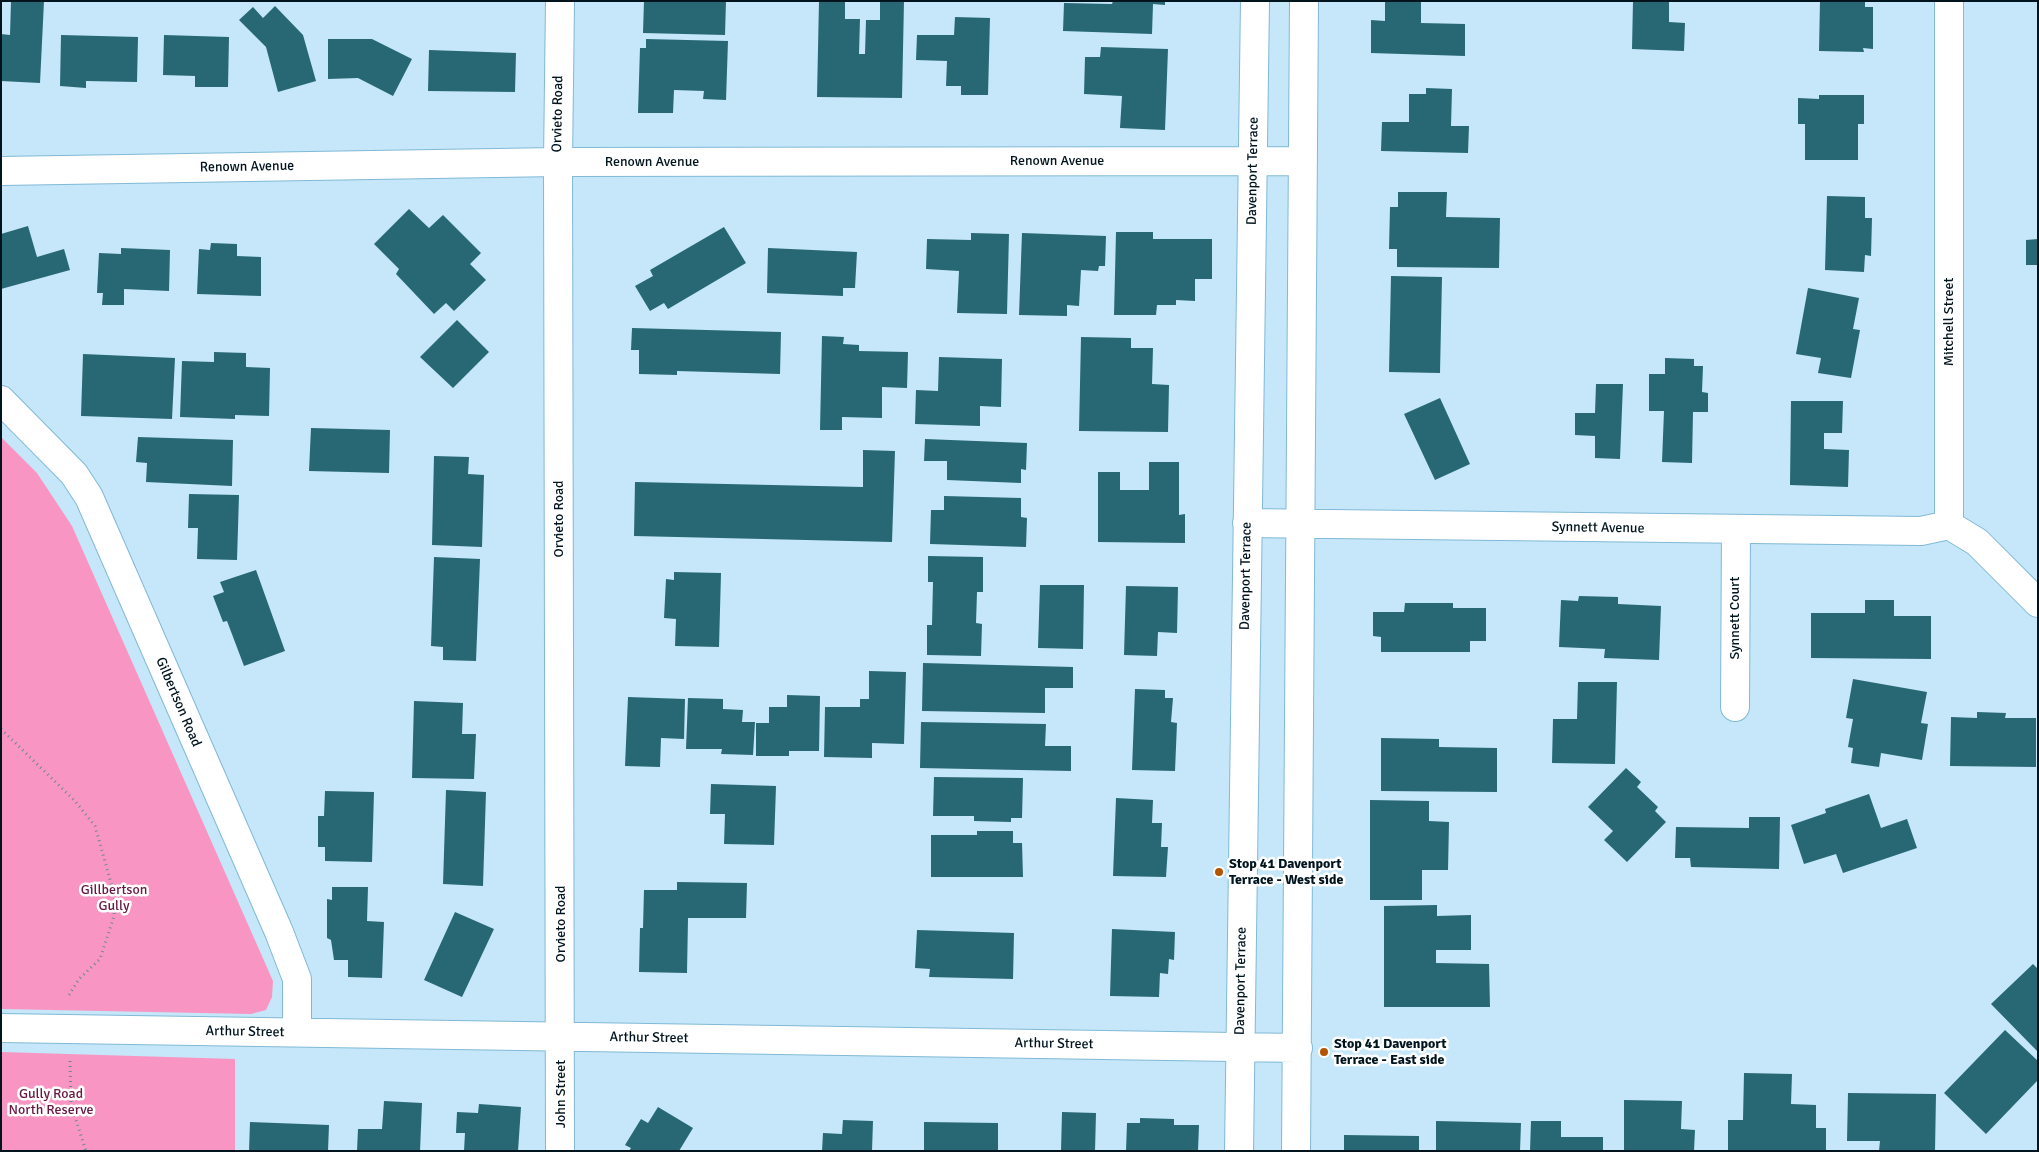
<!DOCTYPE html>
<style>
body{margin:0}
#map{position:relative;width:2039px;height:1152px;overflow:hidden;background:#c5e7f9;font-family:Signika,sans-serif}
canvas{display:block}
.frame{position:absolute;inset:0;border:2px solid #00141e;pointer-events:none}
</style>
<div id="map">
<canvas width="2039" height="1152"></canvas>
<div class="frame"></div>
</div>
<script>
const g = document.querySelector('canvas').getContext('2d');
g.lineJoin = 'round';
function fill(path, color) { g.fillStyle = color; g.fill(path, 'evenodd'); }
const shape = rows => new Path2D(rows.map(r => 'M' + r).join(''));
function stroke(path, color, width, dash) { g.strokeStyle = color; g.lineWidth = width; g.lineCap = dash ? 'butt' : 'round'; g.setLineDash(dash || []); g.stroke(path); }
function drawText(font, color, halo, rows, align = 'center') {
  g.font = font + ' Signika,sans-serif'; g.lineWidth = 5; g.setLineDash([]); g.textBaseline = 'middle'; g.strokeStyle = halo; g.fillStyle = color; for (const [text, x, y, turn = 0] of rows) {
    g.save(); g.translate(x, y); g.rotate((+turn || 0) * Math.PI / 180); g.textAlign = isNaN(turn) ? turn : align; if (halo) g.strokeText(text, 0, 0); g.fillText(text, 0, 0); g.restore();
  }
}
const green = shape([
 [1,437,37,473,72,526,273,981,272,997,266,1010,251,1014,1,1009],
 [1,1052,235,1059,235,1151,1,1151]
]);
const building = shape([
 [11,1,44,1,40,83,1,81,1,34,10,35],
 [644,1,726,1,725,35,643,33],
 [819,1,845,1,845,19,860,19,859,54,865,54,866,20,880,20,880,1,904,1,902,98,817,97],
 [1113,1,1165,1,1165,5,1153,4,1152,34,1063,31,1064,3,1112,4],
 [1385,1,1421,1,1421,23,1465,24,1465,56,1371,53,1371,20,1385,21],
 [1633,1,1669,1,1669,22,1685,23,1684,51,1632,49],
 [1820,1,1865,1,1865,7,1873,7,1873,49,1863,48,1864,52,1819,51],
 [275,6,303,35,316,81,278,92,266,47,239,20,253,7,263,18],
 [955,17,990,18,988,95,961,95,961,86,946,86,947,61,916,60,917,35,954,35],
 [61,35,138,37,137,82,86,81,86,88,60,86],
 [164,35,229,37,228,87,195,87,195,76,163,75],
 [328,39,372,39,412,59,393,96,358,78,328,79],
 [646,39,728,41,726,100,703,99,704,91,674,90,673,113,638,113,640,48,646,48],
 [1101,47,1168,49,1165,130,1120,128,1122,96,1084,94,1085,57,1100,57],
 [429,50,516,53,515,92,428,91],
 [1426,88,1452,89,1451,126,1469,126,1468,153,1381,151,1382,122,1409,122,1409,94,1426,94],
 [1819,95,1864,95,1864,124,1858,124,1858,160,1805,160,1805,124,1798,124,1798,98,1819,99],
 [1398,192,1447,192,1446,217,1500,218,1499,268,1397,267,1397,249,1389,249,1390,207,1398,207],
 [1827,196,1865,197,1865,218,1872,218,1871,256,1865,255,1864,272,1825,270],
 [409,209,429,228,443,215,481,253,470,264,486,280,454,311,446,303,434,314,396,274,399,269,374,244],
 [28,226,37,257,64,249,70,270,1,289,1,234],
 [724,227,746,263,668,309,664,303,650,311,635,286,653,276,650,270],
 [1116,232,1153,232,1153,239,1212,239,1212,279,1195,279,1195,301,1176,300,1176,305,1157,305,1156,315,1114,315],
 [971,233,1009,234,1007,314,957,313,959,271,926,269,927,239,971,240],
 [1022,233,1106,236,1105,266,1099,266,1098,271,1081,270,1079,306,1067,305,1067,316,1019,315],
 [2038,239,2038,265,2026,265,2026,240],
 [211,243,237,244,237,256,261,257,261,296,197,294,199,249,210,250],
 [121,248,170,250,169,291,124,289,124,305,102,305,103,293,97,293,99,253,121,254],
 [768,248,857,252,855,288,843,288,843,296,767,293],
 [1391,276,1442,277,1440,373,1389,372],
 [1808,288,1859,298,1853,329,1860,330,1851,378,1818,373,1821,358,1796,354],
 [457,320,489,352,453,388,420,357],
 [632,328,781,332,780,374,677,371,677,375,639,374,639,350,631,350],
 [822,336,844,337,843,344,859,345,859,351,908,352,907,388,882,387,882,418,842,417,842,430,820,430],
 [1081,337,1131,338,1131,348,1153,348,1152,384,1169,385,1168,432,1079,431],
 [214,352,246,353,246,367,270,368,269,416,235,415,235,419,180,417,182,361,214,362],
 [83,354,175,358,172,419,81,416],
 [939,357,1002,359,1001,407,980,406,980,426,915,424,916,390,938,391],
 [1665,358,1694,359,1694,366,1703,366,1702,392,1708,393,1708,412,1693,412,1692,463,1662,462,1664,411,1649,411,1649,374,1665,374],
 [1596,384,1623,384,1620,459,1595,458,1595,436,1575,435,1575,413,1595,413],
 [1440,398,1470,464,1435,480,1404,414],
 [1791,401,1843,401,1842,433,1824,433,1824,449,1849,450,1848,487,1790,485],
 [311,428,390,430,389,473,309,471],
 [138,437,233,440,232,486,146,482,147,463,136,462],
 [925,439,1027,443,1026,470,1021,469,1021,483,947,480,947,461,924,461],
 [863,450,895,451,892,542,634,536,635,482,863,487],
 [434,456,469,457,468,474,484,475,482,547,432,545],
 [1149,462,1179,462,1179,515,1185,514,1185,543,1098,542,1098,472,1120,472,1120,490,1149,490],
 [189,494,239,495,237,560,197,559,198,528,188,528],
 [944,496,1021,498,1021,517,1027,518,1026,547,930,544,931,510,944,510],
 [928,556,983,557,983,592,977,592,976,623,982,624,981,656,927,655,927,625,932,625,933,582,928,582],
 [434,557,480,559,476,661,443,660,443,647,431,646],
 [256,570,285,651,244,666,227,621,223,622,213,596,224,592,220,582],
 [674,572,721,573,719,647,675,646,676,619,664,618,666,579,674,580],
 [1040,585,1084,585,1083,649,1038,648],
 [1126,586,1178,587,1177,633,1158,632,1157,656,1124,655],
 [1579,596,1618,597,1618,604,1661,606,1659,660,1604,658,1605,649,1559,647,1561,600,1578,601],
 [1865,600,1894,600,1894,616,1931,616,1931,659,1811,658,1811,613,1865,613],
 [1405,603,1453,603,1453,608,1486,608,1486,641,1470,641,1470,652,1381,652,1381,637,1373,636,1373,612,1404,612],
 [923,663,1073,667,1073,688,1045,688,1045,713,922,711],
 [869,671,906,672,904,744,872,743,872,758,824,757,825,707,860,707,860,699,869,699],
 [1853,679,1927,692,1921,723,1928,724,1922,760,1881,753,1879,767,1851,763,1853,748,1848,747,1853,719,1846,718],
 [1578,682,1617,682,1615,764,1552,763,1553,719,1577,719],
 [1135,689,1165,690,1165,698,1173,698,1171,722,1177,723,1175,771,1132,770],
 [787,695,820,696,819,751,789,751,789,756,756,756,756,723,769,723,769,707,787,707],
 [628,697,685,699,684,739,661,738,660,767,625,766],
 [688,698,723,699,723,709,743,710,742,722,755,722,753,755,721,754,722,749,686,749],
 [414,701,463,703,462,734,476,734,474,779,412,778],
 [1977,712,2006,713,2005,718,2036,718,2036,767,1950,766,1951,717,1977,718],
 [921,722,1046,724,1045,746,1071,746,1071,771,920,768],
 [1381,738,1439,739,1439,747,1497,748,1497,792,1381,791],
 [1626,768,1641,782,1637,787,1658,807,1655,811,1666,822,1627,862,1604,840,1613,831,1588,807],
 [934,777,1023,778,1022,818,1011,818,1011,822,974,821,974,816,933,816],
 [711,784,776,786,774,845,724,844,725,814,710,814],
 [446,790,486,792,483,886,443,884],
 [325,791,374,792,372,862,325,861,325,847,318,847,318,816,324,816],
 [1869,794,1881,828,1907,819,1917,848,1843,873,1836,854,1804,864,1791,825,1826,813,1825,809],
 [1116,798,1153,800,1152,823,1162,823,1161,847,1168,847,1166,877,1113,876],
 [1370,800,1429,801,1429,821,1449,822,1448,870,1422,870,1422,900,1370,900],
 [1749,817,1780,817,1779,869,1691,867,1690,858,1675,858,1676,827,1749,828],
 [977,831,1013,831,1013,843,1022,843,1023,877,931,877,931,835,977,835],
 [677,882,747,883,746,918,688,918,687,973,639,972,640,928,643,928,644,890,677,890],
 [332,887,368,887,367,921,384,922,382,978,348,977,348,960,334,960,331,940,327,938,327,899,332,900],
 [1437,905,1437,916,1471,915,1471,950,1436,950,1436,963,1489,964,1490,1007,1384,1007,1384,906],
 [455,912,494,929,462,997,424,980],
 [1112,929,1175,932,1174,960,1169,959,1168,974,1160,973,1159,997,1110,996],
 [917,930,1014,933,1013,979,929,977,930,969,915,968],
 [2033,964,2038,969,2038,1052,1991,1004],
 [2005,1030,2038,1061,2038,1080,1986,1134,1944,1093],
 [1744,1073,1792,1074,1791,1104,1816,1105,1816,1128,1826,1128,1826,1151,1728,1151,1728,1120,1743,1120],
 [1848,1093,1936,1094,1935,1151,1879,1151,1880,1141,1847,1141],
 [1624,1100,1682,1101,1681,1129,1695,1130,1694,1151,1624,1151],
 [384,1101,422,1103,420,1151,357,1151,358,1129,382,1129],
 [479,1104,521,1107,518,1151,464,1151,465,1133,456,1133,457,1112,478,1113],
 [658,1107,693,1128,679,1151,629,1151,631,1148,625,1145,641,1119,648,1123],
 [1062,1112,1096,1113,1095,1151,1061,1151],
 [1140,1118,1174,1119,1174,1125,1199,1125,1198,1151,1126,1151,1127,1123,1140,1123],
 [843,1120,873,1121,872,1151,822,1151,823,1133,842,1134],
 [1436,1121,1521,1123,1520,1151,1436,1151],
 [1531,1121,1561,1121,1561,1137,1603,1137,1603,1151,1530,1151],
 [250,1122,329,1125,328,1151,249,1151],
 [924,1122,998,1123,998,1151,924,1151],
 [1344,1135,1419,1136,1419,1151,1344,1151]
]);
const path = shape([
 [1,729,75,801,95,826,115,897,114,916,100,959,79,979,67,998],
 [70,1061,71,1105,86,1151]
]);
const minor = shape([
 [560,1,558,162,560,1151],
 [1949,1,1949,525,1977,542,2038,603],
 [1,171,558,162,1303,161],
 [1,400,74,474,89,497,279,932,297,979,297,1032],
 [1247,523,1921,531,1949,525],
 [1735,707,1736,530],
 [1,1028,1298,1048],
 [1239,1151,1255,1],
 [1296,1151,1304,1]
]);
const markers = [
 [1219,872,5,"#b35500"],
 [1324,1052,5,"#b35500"]
];
const streetNames = [
 ["Orvieto Road",558,114,-89],
 ["Renown Avenue",1057,161],
 ["Renown Avenue",652,162],
 ["Renown Avenue",247,167,-1],
 ["Davenport Terrace",1253,171,-89],
 ["Mitchell Street",1949,322,-90],
 ["Orvieto Road",559,519,-90],
 ["Synnett Avenue",1598,528,1],
 ["Davenport Terrace",1246,576,-89],
 ["Synnett Court",1735,618,-90],
 ["Gilbertson Road",178,702,67],
 ["Orvieto Road",561,924,-90],
 ["Davenport Terrace",1241,981,-89],
 ["Arthur Street",245,1032,1],
 ["Arthur Street",649,1038,1],
 ["Arthur Street",1054,1044,1],
 ["John Street",561,1094,-90]
];
const poiNames = [
 ["Stop 41 Davenport",1229,864],
 ["Terrace - West side",1229,880],
 ["Stop 41 Davenport",1334,1044],
 ["Terrace - East side",1334,1060]
];
const parkNames = [
 ["Gillbertson",114,890],
 ["Gully",114,906],
 ["Gully Road",51,1094],
 ["North Reserve",51,1110]
];
fill(green, '#f995c2');
fill(building, '#276874');
stroke(minor, '#81b9d6', 30);
stroke(path, '#6b8795', 3, [1, 4]);
stroke(minor, '#fff', 28);
for (const [x, y, r, color] of markers) { const dot = new Path2D(); dot.arc(x, y, r, 0, 2 * Math.PI); g.fillStyle = color; g.fill(dot); stroke(dot, '#fff', 2); }
drawText('14px', '#00141e', '#fff', streetNames);
drawText('bold 14px', '#00141e', '#fff', poiNames, 'left');
drawText('14px', '#671843', '#fff', parkNames);
</script>
